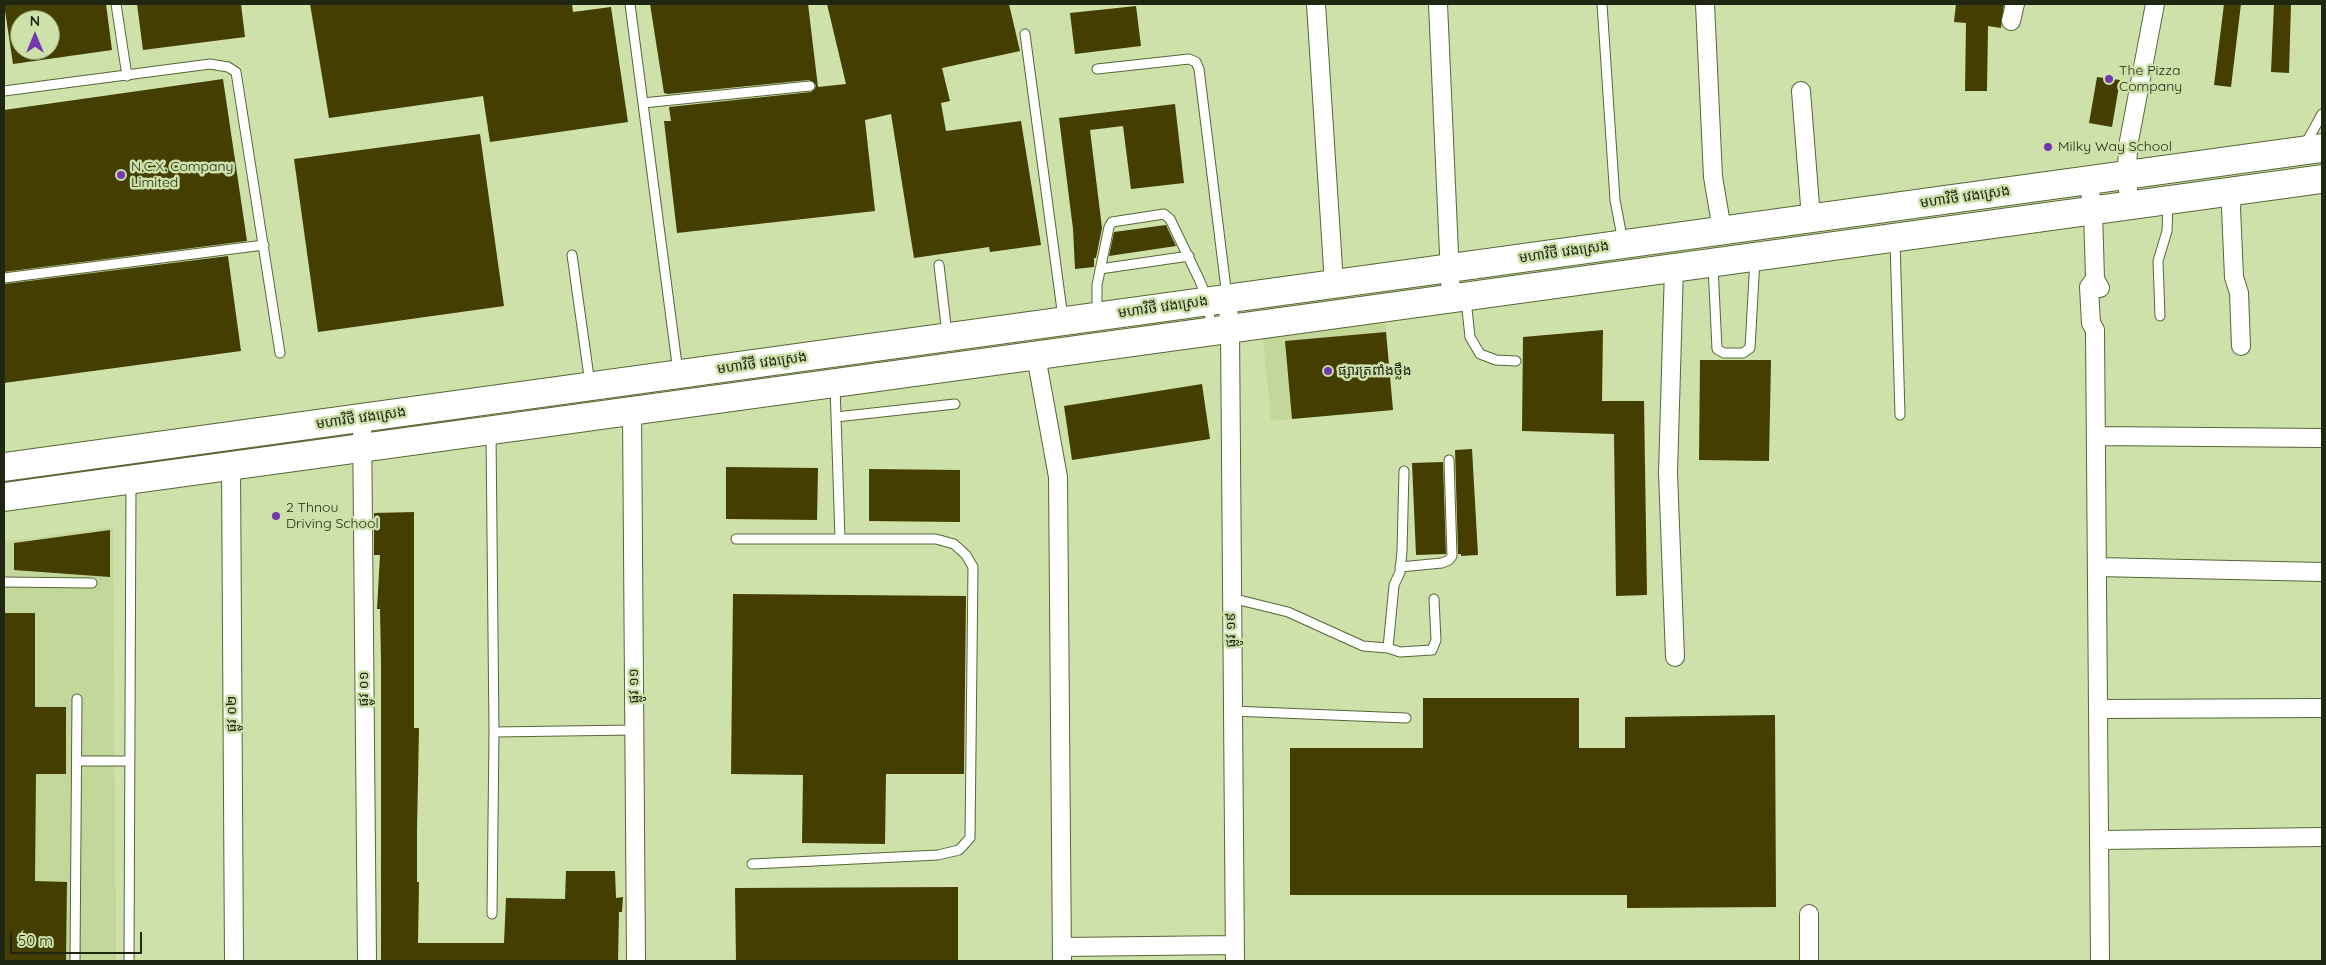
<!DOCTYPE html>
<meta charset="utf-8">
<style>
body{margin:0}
#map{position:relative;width:2326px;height:965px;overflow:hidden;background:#cee1aa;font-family:Quicksand,sans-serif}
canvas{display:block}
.frame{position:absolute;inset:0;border:5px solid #1f2611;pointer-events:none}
.north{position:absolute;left:10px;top:10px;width:50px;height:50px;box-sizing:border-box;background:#cee1aa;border:1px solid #88966d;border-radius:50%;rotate:0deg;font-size:14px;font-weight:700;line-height:20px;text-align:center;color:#1f2611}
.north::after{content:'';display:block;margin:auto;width:18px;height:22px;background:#7338ae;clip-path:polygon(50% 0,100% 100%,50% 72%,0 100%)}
.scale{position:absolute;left:10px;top:932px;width:132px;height:22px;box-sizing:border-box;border:2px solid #1f2611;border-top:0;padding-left:6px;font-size:15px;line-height:18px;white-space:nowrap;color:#1f2611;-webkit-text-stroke:4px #cee1aa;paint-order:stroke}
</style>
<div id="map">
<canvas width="2326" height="965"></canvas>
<div class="frame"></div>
<div class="north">N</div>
<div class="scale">50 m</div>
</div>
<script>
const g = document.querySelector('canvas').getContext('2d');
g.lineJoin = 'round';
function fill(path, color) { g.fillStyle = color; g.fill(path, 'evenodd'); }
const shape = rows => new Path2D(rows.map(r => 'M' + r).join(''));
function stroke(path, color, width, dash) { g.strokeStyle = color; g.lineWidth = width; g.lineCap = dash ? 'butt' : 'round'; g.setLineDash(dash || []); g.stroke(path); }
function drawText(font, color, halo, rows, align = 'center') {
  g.font = font + ' Quicksand,"Noto Sans Khmer",sans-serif'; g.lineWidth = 5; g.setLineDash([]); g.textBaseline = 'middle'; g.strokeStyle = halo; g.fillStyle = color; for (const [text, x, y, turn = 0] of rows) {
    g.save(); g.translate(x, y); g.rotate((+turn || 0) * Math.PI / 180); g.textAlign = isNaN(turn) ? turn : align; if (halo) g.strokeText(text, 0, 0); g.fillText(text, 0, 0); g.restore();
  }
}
const built = shape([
 [1384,304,1393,410,1271,421,1261,320],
 [113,527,116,961,4,961,4,542]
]);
const building = shape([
 [4,4,106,4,112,50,13,64],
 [20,20,50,20,50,50,20,50],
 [137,4,241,4,245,37,143,50],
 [310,4,572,4,573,12,611,7,628,122,490,142,483,96,329,118],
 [650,4,808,4,818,87,846,84,827,4,1009,4,1020,51,942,68,950,101,941,103,946,131,1021,121,1041,245,990,252,989,247,914,258,891,114,865,120,875,211,677,233,664,121,671,121,669,107,811,92,815,89,816,85,809,80,668,94,664,93],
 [1956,4,2004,4,2001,28,1988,26,1987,91,1965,91,1966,23,1954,22],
 [2224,4,2241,4,2231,87,2214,85],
 [2274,4,2291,4,2289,73,2271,72],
 [1136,6,1141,46,1075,54,1070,13],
 [2097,77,2120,80,2112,127,2089,123],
 [223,79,247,241,4,272,4,110],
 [1175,104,1184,183,1131,189,1123,126,1090,130,1102,228,1096,258,1094,258,1094,267,1075,269,1073,229,1059,118],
 [480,134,504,306,318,332,294,159],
 [1166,225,1176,246,1109,256,1114,232],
 [228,256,241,351,4,383,4,284],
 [1603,330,1602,401,1644,401,1647,595,1616,596,1614,434,1522,431,1523,337],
 [1386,332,1393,410,1292,419,1285,341],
 [1700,360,1771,360,1769,461,1699,460],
 [1202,384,1210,439,1072,460,1064,406],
 [1472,449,1478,555,1461,556,1461,554,1458,554,1455,450],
 [1443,462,1446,554,1416,555,1412,463],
 [726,467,818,468,817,520,726,519],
 [869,469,960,470,960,522,869,521],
 [414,512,414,728,419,728,417,831,417,882,419,882,418,943,504,943,506,898,565,899,566,871,615,871,616,898,623,897,622,912,619,912,618,961,381,961,381,660,380,609,377,609,380,555,374,555,374,513],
 [110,530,110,577,14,570,14,543],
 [733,594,966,596,964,774,886,774,885,844,802,843,803,775,731,774],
 [4,613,35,613,35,707,66,707,66,774,36,774,35,881,67,882,66,961,4,961],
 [1423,698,1579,698,1579,748,1625,748,1625,717,1775,715,1776,907,1627,908,1627,895,1290,895,1290,748,1423,748],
 [958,887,958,961,736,961,735,888]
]);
const lane = shape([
 [116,4,127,76],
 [630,4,678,372],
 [1602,4,1615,200,1623,242],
 [1025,34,1063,318],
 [1097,69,1189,59,1196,62,1199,69,1227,297],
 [4,91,210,64,228,67,236,72,280,353],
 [643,103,810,86],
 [2305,145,2322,114],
 [1895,240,1900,415],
 [572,255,590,384],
 [939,265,947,334],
 [1713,266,1717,349,1724,353,1743,353,1750,348,1755,259],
 [1100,269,1189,256],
 [4,278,264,245],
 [1466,300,1470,337,1480,354,1496,360,1516,361],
 [1097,314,1097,285,1109,227,1112,222,1164,214,1170,219,1199,279,1208,301,1211,328],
 [2160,316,2158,261,2167,231,2168,203],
 [835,386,840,538],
 [836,417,955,404],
 [491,433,494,732,492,914],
 [736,539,936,539,954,544,966,555,973,567,970,838,959,850,938,855,752,864],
 [1400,567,1442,563,1449,560,1452,556,1449,460],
 [4,582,92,583],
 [1231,598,1288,612,1363,646,1388,648,1394,585,1400,572,1402,551,1404,471],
 [1388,648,1400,652,1432,650,1436,640,1434,599],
 [1232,711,1406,718],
 [494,732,634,730],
 [77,761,130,761],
 [75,961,77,699],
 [129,961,131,483]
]);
const street = shape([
 [1316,4,1334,284],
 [1438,4,1451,299],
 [1705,4,1713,177,1722,230],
 [2011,21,2015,4],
 [1801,91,1811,218],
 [2088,180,2093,210,2095,279,2100,288],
 [2233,191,2231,208,2234,277,2239,293,2241,346],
 [2130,205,2126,175,2129,141,2155,4],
 [1674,268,1668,473,1675,657],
 [2095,279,2089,287,2091,323,2095,330,2100,961],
 [1227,299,1230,328,1235,961],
 [1036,356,1058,477,1062,961],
 [632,411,636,961],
 [362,418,367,961],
 [2096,436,2322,438],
 [231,466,234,961],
 [2097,567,2322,572],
 [2098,709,2322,708],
 [2099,840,2322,837],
 [1809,914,1809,961],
 [1062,947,1234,945]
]);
const primary = shape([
 [4,467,2322,148],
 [4,497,2322,179]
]);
const markers = [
 [2109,79,5,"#7338ae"],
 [2048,147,5,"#7338ae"],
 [121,175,5,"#7338ae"],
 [1328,371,5,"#7338ae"],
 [276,516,5,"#7338ae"]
];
const poiNames = [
 ["The Pizza",2119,71],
 ["Company",2119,87],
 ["Milky Way School",2058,147],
 ["N.C.X. Company",131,167],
 ["Limited",131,183],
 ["ផ្សារត្រពាំងថ្លឹង",1338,371],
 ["2 Thnou",286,508],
 ["Driving School",286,524]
];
const streetNames = [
 ["មហាវិថី វេងស្រេង",1965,197,-8],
 ["មហាវិថី វេងស្រេង",1564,252,-8],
 ["មហាវិថី វេងស្រេង",1163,307,-8],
 ["មហាវិថី វេងស្រេង",762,363,-8],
 ["មហាវិថី វេងស្រេង",361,418,-8],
 ["ផ្លូវ ១៩",1231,630,-91],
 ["ផ្លូវ ១១",634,686,-91],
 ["ផ្លូវ ០១",364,689,-90],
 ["ផ្លូវ ០២",232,714,-90]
];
fill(built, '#c2d799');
fill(building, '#443e01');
stroke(lane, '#576735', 11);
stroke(street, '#576735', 20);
stroke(primary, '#576735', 30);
stroke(lane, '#fff', 9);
stroke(street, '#fff', 18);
stroke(primary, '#fff', 28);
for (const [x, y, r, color] of markers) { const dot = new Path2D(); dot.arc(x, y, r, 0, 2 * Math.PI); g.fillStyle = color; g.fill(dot); stroke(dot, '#cee1aa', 2); }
drawText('14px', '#1f2611', '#cee1aa', poiNames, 'left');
drawText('14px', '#1f2611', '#cee1aa', streetNames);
</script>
